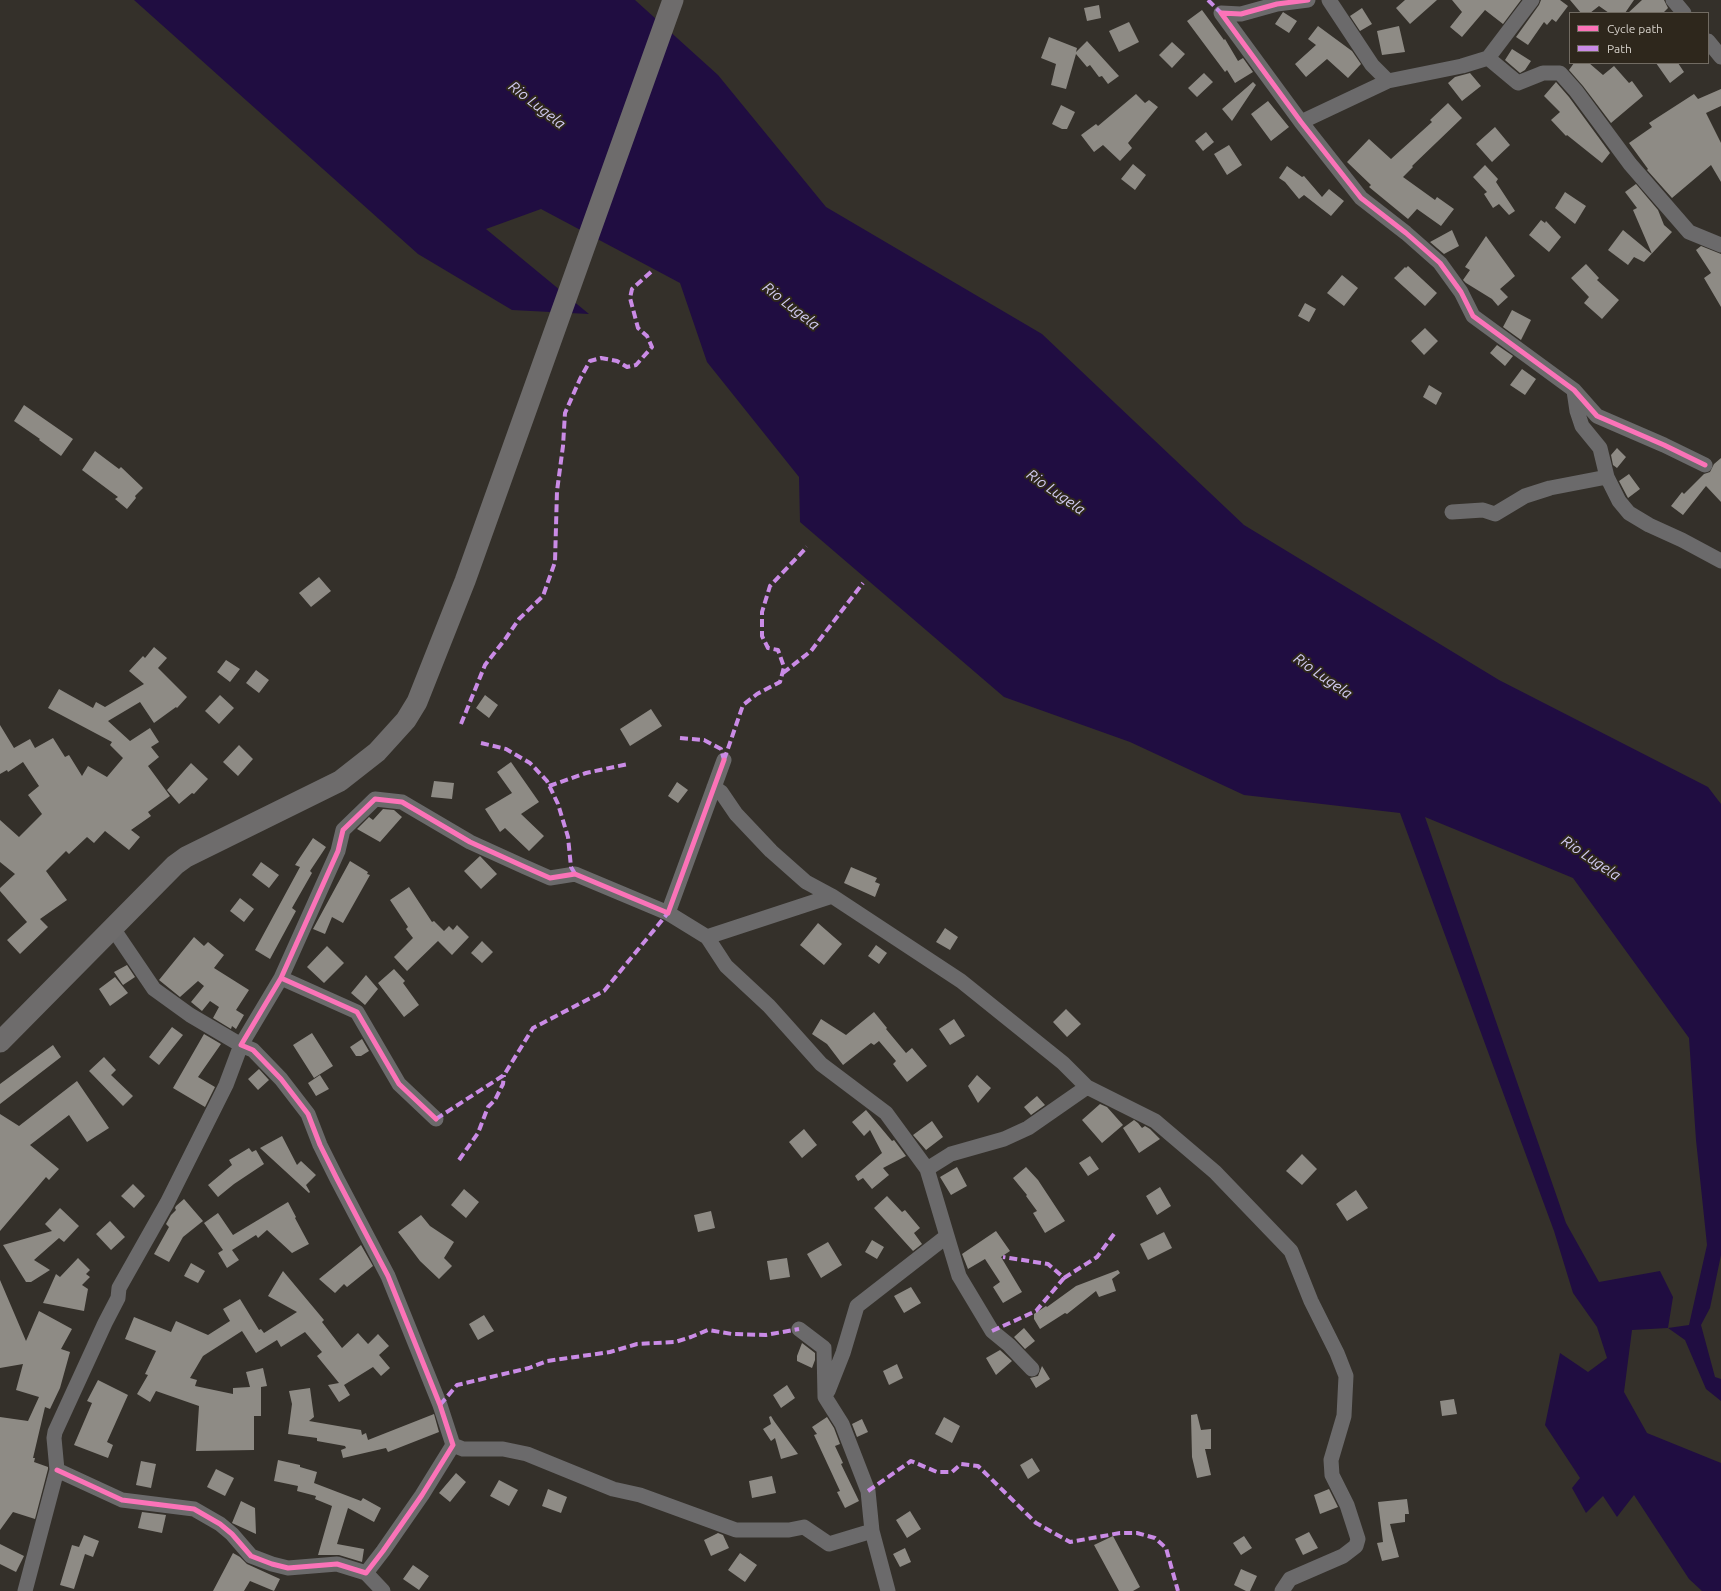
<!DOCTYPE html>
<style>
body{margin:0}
#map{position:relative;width:1721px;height:1591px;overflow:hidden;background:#34302a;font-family:Ubuntu,sans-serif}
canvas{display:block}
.legend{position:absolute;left:1569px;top:12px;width:140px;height:52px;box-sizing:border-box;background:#2e271c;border:1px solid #716b62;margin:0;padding:5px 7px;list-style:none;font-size:12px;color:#d6d1ca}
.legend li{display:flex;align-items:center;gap:8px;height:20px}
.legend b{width:20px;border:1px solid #716b62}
</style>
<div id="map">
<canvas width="1721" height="1591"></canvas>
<ul class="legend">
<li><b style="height:5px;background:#fb73b8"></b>Cycle path</li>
<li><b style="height:5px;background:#ca8be6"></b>Path</li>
</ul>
</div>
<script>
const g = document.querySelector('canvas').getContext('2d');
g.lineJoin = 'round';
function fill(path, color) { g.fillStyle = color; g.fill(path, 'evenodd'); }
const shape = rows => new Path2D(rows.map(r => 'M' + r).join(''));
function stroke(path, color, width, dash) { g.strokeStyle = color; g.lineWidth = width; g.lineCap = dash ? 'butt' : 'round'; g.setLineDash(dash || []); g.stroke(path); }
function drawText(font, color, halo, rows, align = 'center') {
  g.font = font + ' Ubuntu,sans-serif'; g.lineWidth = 4; g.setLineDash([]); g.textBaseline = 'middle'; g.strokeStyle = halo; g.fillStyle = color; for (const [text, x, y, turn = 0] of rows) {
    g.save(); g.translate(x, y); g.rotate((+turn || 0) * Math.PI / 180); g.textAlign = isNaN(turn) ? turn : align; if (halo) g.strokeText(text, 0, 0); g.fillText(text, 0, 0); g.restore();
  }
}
const water = shape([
 [134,0,635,0,718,75,826,207,1042,334,1244,525,1499,680,1708,787,1721,804,1721,1255,1710,1308,1701,1325,1715,1377,1721,1379,1721,1401,1706,1389,1685,1340,1668,1328,1632,1330,1624,1392,1647,1433,1721,1463,1721,1591,1702,1591,1689,1579,1634,1495,1617,1517,1603,1496,1586,1513,1572,1488,1580,1478,1545,1425,1560,1353,1588,1372,1607,1358,1597,1327,1573,1293,1554,1231,1400,813,1244,795,1130,742,1004,697,800,522,799,477,707,362,680,283,541,209,486,229,589,314,512,310,418,254],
 [1425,817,1573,878,1689,1038,1696,1140,1707,1245,1689,1325,1668,1328,1673,1297,1660,1271,1599,1282,1566,1223]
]);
const building = shape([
 [1405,0,1437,0,1410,24,1396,8],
 [1452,0,1521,0,1503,24,1485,10,1462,37,1450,27,1462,12],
 [1541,0,1560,0,1568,6,1556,22,1552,19,1547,25,1544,22,1528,45,1516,37,1539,5],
 [1570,0,1634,0,1625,13,1609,13,1599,6,1590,13,1581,13],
 [1642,0,1664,0,1668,8,1663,13,1628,13],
 [1099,5,1101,18,1087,21,1084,8],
 [1362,8,1372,24,1360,31,1350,16],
 [1202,10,1224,40,1225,39,1238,61,1243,58,1253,72,1235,83,1227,70,1225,72,1187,21],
 [1283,12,1297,21,1289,33,1275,24],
 [1129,22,1139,42,1119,52,1109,31],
 [1318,26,1352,51,1361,64,1348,78,1327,59,1306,77,1295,64,1316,45,1308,39],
 [1399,26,1405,52,1382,55,1377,31],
 [1049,37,1077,48,1076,52,1087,41,1119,76,1108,84,1102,76,1099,77,1090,65,1087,67,1076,54,1066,89,1051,85,1056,64,1041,58],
 [1172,42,1185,54,1172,68,1159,55],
 [1512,49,1531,61,1525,70,1520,73,1505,60],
 [1574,63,1589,63,1603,75,1614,66,1629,83,1632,81,1643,96,1611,123,1583,86,1569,70],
 [1656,63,1678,63,1684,72,1670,83],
 [1204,73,1213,82,1197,97,1188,88],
 [1470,73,1481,86,1462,101,1448,83,1455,77],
 [1253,82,1256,85,1232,121,1222,109],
 [1556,82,1569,97,1610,153,1602,163,1567,135,1566,136,1551,120,1560,112,1544,96],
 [1721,89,1721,106,1706,113,1721,143,1721,182,1711,165,1672,198,1647,170,1648,169,1629,143,1652,127,1649,123,1694,94,1698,99],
 [1136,94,1145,103,1149,100,1158,107,1128,143,1132,148,1120,161,1103,145,1094,152,1081,135,1096,124,1098,126],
 [1268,101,1289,127,1271,141,1251,114],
 [1448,103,1462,118,1412,166,1413,167,1403,177,1435,200,1437,197,1454,209,1441,226,1417,209,1408,219,1369,187,1371,185,1347,162,1369,139,1391,159,1432,122,1430,120],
 [1061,105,1075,112,1067,129,1062,129,1052,124],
 [1495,127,1510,145,1492,162,1476,144],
 [1206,132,1214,142,1203,151,1195,141],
 [1229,145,1242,165,1227,175,1214,154],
 [1133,164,1146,175,1135,190,1121,179],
 [1485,165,1498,179,1496,182,1515,211,1509,215,1499,204,1493,208,1484,194,1487,192,1473,177],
 [1287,166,1302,177,1304,176,1322,197,1329,189,1344,201,1331,216,1304,195,1299,199,1285,182,1279,178],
 [1636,184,1658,210,1664,225,1672,232,1644,262,1634,257,1628,265,1608,250,1623,230,1652,254,1633,210,1637,208,1625,192],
 [1565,192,1586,206,1575,224,1555,208],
 [1541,220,1545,223,1546,221,1561,237,1549,252,1529,235],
 [1452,230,1459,246,1444,254,1430,242],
 [1486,236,1515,276,1500,289,1508,297,1498,306,1492,299,1466,283,1463,280,1470,270,1465,267],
 [1701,246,1721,254,1721,307,1704,278,1711,273,1696,250],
 [1586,264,1599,278,1597,280,1619,300,1602,319,1584,303,1589,297,1571,278],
 [1408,266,1437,293,1425,306,1394,278,1405,267,1406,268],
 [1342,275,1358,288,1344,306,1327,293],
 [1305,303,1316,309,1309,322,1298,316],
 [1512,310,1531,320,1521,340,1503,327],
 [1425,328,1438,341,1424,355,1411,341],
 [1497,345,1513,356,1505,366,1490,353],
 [1522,369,1536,379,1525,395,1510,385],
 [1429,385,1442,393,1436,405,1423,397],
 [24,405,73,439,61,456,39,440,40,439,14,421],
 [1617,448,1626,457,1617,468,1613,465,1611,455],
 [95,451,119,469,121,467,143,488,135,496,136,498,127,509,115,499,118,497,82,470],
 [1721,458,1721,502,1706,486,1683,515,1671,506,1682,492,1684,494,1704,474,1710,472,1714,464],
 [1629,474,1640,489,1628,498,1619,481],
 [319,577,331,591,311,607,299,593],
 [154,647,167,658,158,668,187,697,177,708,176,707,154,723,140,702,108,721,130,741,150,728,159,742,151,747,159,757,148,766,170,796,148,812,151,816,131,830,140,837,129,850,105,831,94,843,87,837,69,854,66,851,46,871,67,900,40,919,48,927,20,954,7,940,27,922,0,891,0,888,15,874,0,862,0,820,19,837,42,814,28,795,39,786,23,762,8,772,7,770,0,774,0,725,14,748,30,739,35,748,53,738,65,757,69,755,82,776,88,766,107,777,123,758,110,745,112,742,48,708,59,689,93,708,96,702,105,707,144,684,129,671,143,656,145,658],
 [226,660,240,669,230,682,217,672],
 [256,670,269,680,259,693,246,683],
 [220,695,234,708,219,724,205,711],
 [485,695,498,705,489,718,476,708],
 [651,709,662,726,630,746,620,729],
 [239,745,253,759,238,776,223,762],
 [511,762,539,802,521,814,544,836,529,851,505,828,500,832,485,809,512,793,497,772],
 [191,763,208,779,194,794,192,793,179,804,167,790],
 [434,781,454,783,452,799,431,797],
 [677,782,688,790,678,803,668,796],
 [383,809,394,810,402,817,380,842,357,829,369,817,373,820],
 [313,838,326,847,310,871,312,873,292,908,296,911,270,959,255,950,300,867,295,865],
 [480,856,497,874,481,889,464,871],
 [350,861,368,872,367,874,370,875,343,923,332,917,325,934,313,929],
 [261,862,279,875,269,888,252,875],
 [851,867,877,878,875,882,880,884,875,897,844,883],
 [409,887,432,922,434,921,444,931,449,926,453,930,457,925,469,937,452,955,438,941,407,971,394,957,413,938,406,929,408,927,390,900],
 [240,898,254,909,244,922,230,911],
 [818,923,842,944,824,965,800,945],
 [945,928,958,937,950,950,936,942],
 [194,937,204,946,208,942,224,955,214,968,249,990,236,1010,244,1015,236,1029,232,1026,231,1029,213,1018,219,1007,210,1001,202,1011,191,1002,204,986,198,981,180,997,159,980],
 [482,941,493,952,482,963,471,953],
 [876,945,887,953,879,964,868,956],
 [327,946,344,963,324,983,307,967],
 [127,965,135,977,123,985,114,972],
 [394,969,405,981,403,983,419,1005,404,1017,378,983],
 [366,975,378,989,365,1005,351,993],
 [115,977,128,993,110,1006,99,989],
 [1066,1009,1081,1024,1067,1037,1053,1022],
 [874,1012,887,1028,886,1029,906,1053,912,1048,927,1066,907,1082,893,1064,896,1061,879,1041,874,1045,871,1043,843,1065,827,1044,812,1034,821,1019,846,1035],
 [954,1019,965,1036,950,1045,939,1029],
 [172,1027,183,1035,159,1065,149,1057],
 [312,1033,333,1066,314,1078,293,1045],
 [204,1034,221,1044,198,1077,215,1087,205,1107,173,1088],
 [362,1039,369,1051,361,1056,356,1056,350,1047],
 [53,1045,61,1057,0,1104,0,1084],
 [104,1057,116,1070,111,1075,133,1096,123,1106,89,1071],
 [259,1069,269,1080,258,1090,248,1079],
 [320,1075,329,1089,316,1096,308,1083],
 [977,1075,991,1088,978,1103,968,1086],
 [77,1081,109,1128,87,1142,69,1115,30,1145,59,1169,49,1180,46,1177,0,1231,0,1114,19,1126],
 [1037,1096,1045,1105,1031,1115,1024,1107],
 [1100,1104,1107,1107,1123,1125,1102,1143,1082,1120],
 [866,1110,892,1141,894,1140,906,1156,883,1168,889,1175,872,1189,863,1178,858,1181,855,1176,882,1153,870,1130,864,1136,852,1122],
 [1134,1120,1138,1123,1142,1128,1145,1126,1150,1129,1160,1139,1139,1153,1123,1128],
 [932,1121,943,1137,926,1150,913,1135],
 [804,1129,817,1145,802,1158,789,1142],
 [282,1136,297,1165,301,1161,316,1175,306,1185,310,1192,309,1193,260,1148],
 [249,1148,252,1152,256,1150,264,1164,234,1184,218,1197,208,1185,232,1165,229,1160],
 [1302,1154,1317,1169,1302,1185,1286,1171],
 [1090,1156,1099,1169,1088,1176,1079,1163],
 [957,1167,967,1186,951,1195,940,1177],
 [1026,1167,1038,1180,1065,1221,1045,1233,1033,1213,1037,1211,1026,1196,1027,1195,1013,1178],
 [133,1184,145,1196,134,1208,121,1196],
 [1160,1187,1171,1206,1157,1215,1146,1196],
 [464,1189,479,1202,466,1218,451,1205],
 [1356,1190,1368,1208,1347,1221,1336,1204],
 [887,1196,902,1212,905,1210,920,1228,914,1233,922,1244,913,1251,874,1208],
 [184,1199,203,1221,183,1237,169,1262,154,1254,169,1227,166,1224,171,1215,176,1210,175,1208,176,1206],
 [288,1202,296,1217,295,1218,309,1244,292,1253,267,1230,258,1238,256,1235,232,1250,239,1260,227,1268,218,1253,223,1250,204,1223,218,1213,233,1235],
 [60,1208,79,1226,64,1242,59,1238,34,1260,50,1270,31,1282,26,1282,3,1245,52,1231,45,1224],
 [711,1211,715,1228,698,1232,694,1215],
 [421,1215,430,1226,454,1242,444,1258,452,1266,439,1279,420,1261,398,1232],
 [110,1221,125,1237,111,1250,96,1234],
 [996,1231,1010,1251,1001,1257,1022,1292,1003,1303,993,1287,1000,1282,985,1259,968,1269,962,1254],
 [1164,1232,1172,1248,1148,1260,1140,1244],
 [872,1240,884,1247,877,1259,865,1252],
 [828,1242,842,1265,821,1278,807,1254],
 [361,1245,373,1266,347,1287,344,1284,335,1293,319,1279],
 [78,1258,90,1270,86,1274,90,1277,82,1285,88,1289,84,1311,43,1303,56,1274,60,1277],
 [787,1258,790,1277,770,1280,767,1261],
 [191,1263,205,1271,198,1283,184,1276],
 [1118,1270,1120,1273,1112,1279,1116,1291,1099,1297,1096,1291,1067,1314,1065,1313,1040,1329,1034,1319,1034,1314,1046,1306,1047,1307,1076,1286],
 [283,1271,324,1320,322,1322,342,1348,358,1333,368,1344,378,1334,389,1346,379,1355,390,1368,381,1376,373,1367,344,1385,350,1395,339,1402,328,1385,339,1383,317,1356,322,1352,305,1332,281,1347,277,1340,256,1353,242,1331,203,1356,190,1378,197,1380,195,1386,233,1394,233,1388,250,1387,246,1372,263,1368,267,1386,261,1387,261,1416,254,1416,254,1450,196,1451,199,1406,156,1391,150,1402,137,1394,148,1375,145,1374,156,1351,125,1339,134,1317,171,1332,176,1321,208,1335,230,1321,223,1309,240,1299,259,1330,261,1329,264,1333,297,1312,268,1296],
 [0,1280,26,1341,39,1311,72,1329,61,1349,70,1352,60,1388,50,1409,45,1407,33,1458,35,1458,34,1462,48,1467,48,1469,35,1519,13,1512,0,1530,0,1417,28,1421,39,1397,16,1390,23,1364,0,1368],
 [911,1287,921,1303,904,1313,894,1296],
 [484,1315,494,1331,478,1340,469,1324],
 [1024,1328,1035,1341,1025,1349,1014,1337],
 [802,1343,815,1353,815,1360,812,1368,797,1361,797,1356],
 [1000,1350,1012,1361,996,1375,986,1358],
 [897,1364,903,1378,889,1385,883,1371],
 [1042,1366,1050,1379,1036,1388,1030,1378,1038,1376],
 [98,1380,128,1395,107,1442,113,1445,108,1458,74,1445,92,1403,87,1401],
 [787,1385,795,1398,781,1408,773,1395],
 [310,1388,314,1417,309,1421,361,1430,362,1435,366,1433,368,1440,434,1414,439,1432,388,1452,386,1448,343,1458,341,1450,346,1448,345,1446,317,1441,317,1438,288,1434,292,1404,289,1391],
 [1454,1399,1457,1414,1442,1416,1440,1401],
 [1197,1414,1201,1430,1211,1429,1211,1449,1205,1449,1211,1475,1197,1478,1192,1457,1191,1415],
 [771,1416,774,1421,798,1454,781,1459,775,1438,771,1441,763,1429,771,1424,769,1417],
 [827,1417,834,1428,840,1444,835,1446,843,1463,841,1464,859,1501,845,1508,837,1492,840,1491,814,1435,817,1434,812,1427],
 [944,1417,960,1426,952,1443,935,1434],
 [862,1419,868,1432,857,1437,852,1424],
 [1032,1458,1040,1471,1028,1479,1020,1465],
 [278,1460,300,1465,300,1467,317,1472,314,1483,361,1501,363,1498,381,1508,374,1522,348,1508,337,1544,364,1549,362,1562,339,1555,318,1555,332,1506,315,1499,316,1496,297,1491,298,1486,274,1481],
 [141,1461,156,1464,151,1488,136,1485],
 [216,1469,234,1478,225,1496,207,1487],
 [456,1473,466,1482,450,1502,439,1493],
 [772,1476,776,1493,752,1498,749,1481],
 [499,1480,518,1490,509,1506,490,1496],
 [548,1489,567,1497,561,1513,542,1506],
 [1329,1489,1338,1507,1320,1514,1314,1495],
 [1407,1499,1409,1514,1405,1514,1405,1522,1390,1524,1399,1557,1382,1561,1377,1543,1383,1542,1378,1502],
 [241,1501,255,1508,256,1534,232,1523],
 [910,1511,921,1529,907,1538,896,1520],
 [142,1512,166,1515,162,1533,138,1528],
 [1309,1532,1318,1548,1303,1555,1295,1539],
 [718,1533,723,1535,729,1548,711,1556,704,1540],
 [84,1535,99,1541,93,1557,85,1554,74,1589,60,1585,72,1545,79,1547],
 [1113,1536,1140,1587,1133,1591,1119,1591,1094,1545],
 [1244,1536,1252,1548,1241,1555,1233,1543],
 [0,1544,24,1556,16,1572,0,1564],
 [905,1548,911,1562,900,1567,893,1554],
 [233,1553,240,1557,247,1564,280,1579,274,1591,250,1581,244,1591,213,1591],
 [740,1553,757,1565,745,1582,728,1570],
 [413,1565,429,1576,419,1590,403,1579],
 [1241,1569,1257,1576,1250,1591,1246,1591,1234,1585]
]);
const street = shape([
 [1308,0,1277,4,1241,14,1221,13,1301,122,1361,198,1406,233,1440,263,1461,292,1473,316,1574,390,1597,416,1664,445,1705,465],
 [1329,0,1372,65,1388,81,1462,66,1488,58,1532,0],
 [1673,0,1684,13],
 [1708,41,1721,57],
 [1488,58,1518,83,1543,73,1560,73,1576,91,1630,164,1689,232,1721,245],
 [1301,122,1388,81],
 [1574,391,1577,411,1582,426,1600,448,1607,477,1619,501,1629,513,1649,525,1682,540,1721,561],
 [1452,512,1483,510,1495,514,1525,496,1550,488,1607,477],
 [714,787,721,792,736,814,771,851,806,882,832,896],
 [668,913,707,937,832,896,961,981,1063,1063,1087,1087,1028,1128,1004,1139,951,1154,927,1169],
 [707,937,726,966,769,1006,821,1064,886,1113,927,1169,947,1236],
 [1087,1087,1155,1121,1215,1172,1291,1251,1311,1301,1337,1353,1346,1376,1344,1416,1331,1460,1332,1475,1347,1505,1358,1539,1356,1546,1343,1556,1290,1579,1282,1591],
 [436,1119,399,1084,357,1012,281,978,338,851,343,830,375,799,402,802,470,842,525,867,550,878,575,874,668,913,724,760],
 [828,1391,843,1353,857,1306,947,1236,959,1276,992,1331,1009,1345,1032,1369],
 [453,1445,463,1449,503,1449,527,1454,613,1489,640,1495,736,1530,789,1530,804,1527,829,1544,872,1531,868,1491,842,1424,825,1397,824,1348,799,1329],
 [57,1470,122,1500,194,1509,220,1524,232,1534,251,1556,272,1564,288,1568,337,1564,366,1573,383,1551,422,1495,453,1445,440,1405,388,1276,337,1179,320,1145,308,1114,281,1079,253,1050,241,1045,281,978],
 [872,1531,888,1591],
 [366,1573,383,1591],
 [25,1591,57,1470,54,1438,55,1432,105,1323,118,1298,119,1288,167,1203,226,1085,241,1045,190,1015,154,989,112,927]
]);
const secondary = shape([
 [0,1042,175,865,186,857,340,781,377,752,406,720,417,702,465,581,673,0]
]);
const quiet = shape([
 [1208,0,1221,13],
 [783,673,811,651,863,583],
 [461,724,485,665,506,638,519,619,543,596,555,562,557,491,563,446,565,413,580,379,590,361,601,358,617,361,627,367,636,365,652,347,647,336,638,328,630,298,632,289,652,271],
 [680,738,704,740,721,749,724,760],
 [481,743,506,749,530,763,547,781,558,804,568,837,571,867,575,874],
 [724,760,743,705,757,694,780,682,784,667,778,650,768,648,762,636,762,612,770,586,807,547],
 [549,786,586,773,628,764],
 [436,1119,504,1075,533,1028,604,991,668,913],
 [459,1160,478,1133,488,1107,495,1100,503,1084,504,1075],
 [1064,1278,1097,1257,1114,1234],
 [992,1331,1036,1311,1064,1278,1048,1264,1003,1257],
 [440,1405,457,1385,529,1368,547,1361,610,1352,637,1344,675,1342,691,1337,708,1330,732,1334,766,1335,799,1329],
 [868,1491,911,1461,937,1472,952,1472,961,1464,978,1466,1036,1523,1070,1542,1120,1533,1137,1533,1155,1538,1166,1548,1178,1591]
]);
const cycleway = shape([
 [1308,0,1277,4,1241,14,1221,13,1301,122,1361,198,1406,233,1440,263,1461,292,1473,316,1574,390,1597,416,1664,445,1705,465],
 [436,1119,399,1084,357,1012,281,978,338,851,343,830,375,799,402,802,470,842,525,867,550,878,575,874,668,913,724,760],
 [57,1470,122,1500,194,1509,220,1524,232,1534,251,1556,272,1564,288,1568,337,1564,366,1573,383,1551,422,1495,453,1445,440,1405,388,1276,337,1179,320,1145,308,1114,281,1079,253,1050,241,1045,281,978]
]);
const waterNames = [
 ["Rio Lugela",537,105,38],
 ["Rio Lugela",791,306,38],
 ["Rio Lugela",1056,492,35],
 ["Rio Lugela",1323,676,35],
 ["Rio Lugela",1591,858,34]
];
fill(water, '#200d41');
fill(building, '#8e8b85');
stroke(street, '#6b6a6b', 15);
stroke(secondary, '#6e6c6c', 21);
stroke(quiet, '#ca8be6', 4, [8, 4]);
stroke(cycleway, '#fb73b8', 5);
drawText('italic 15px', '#d2ccf2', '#2e271c', waterNames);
</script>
